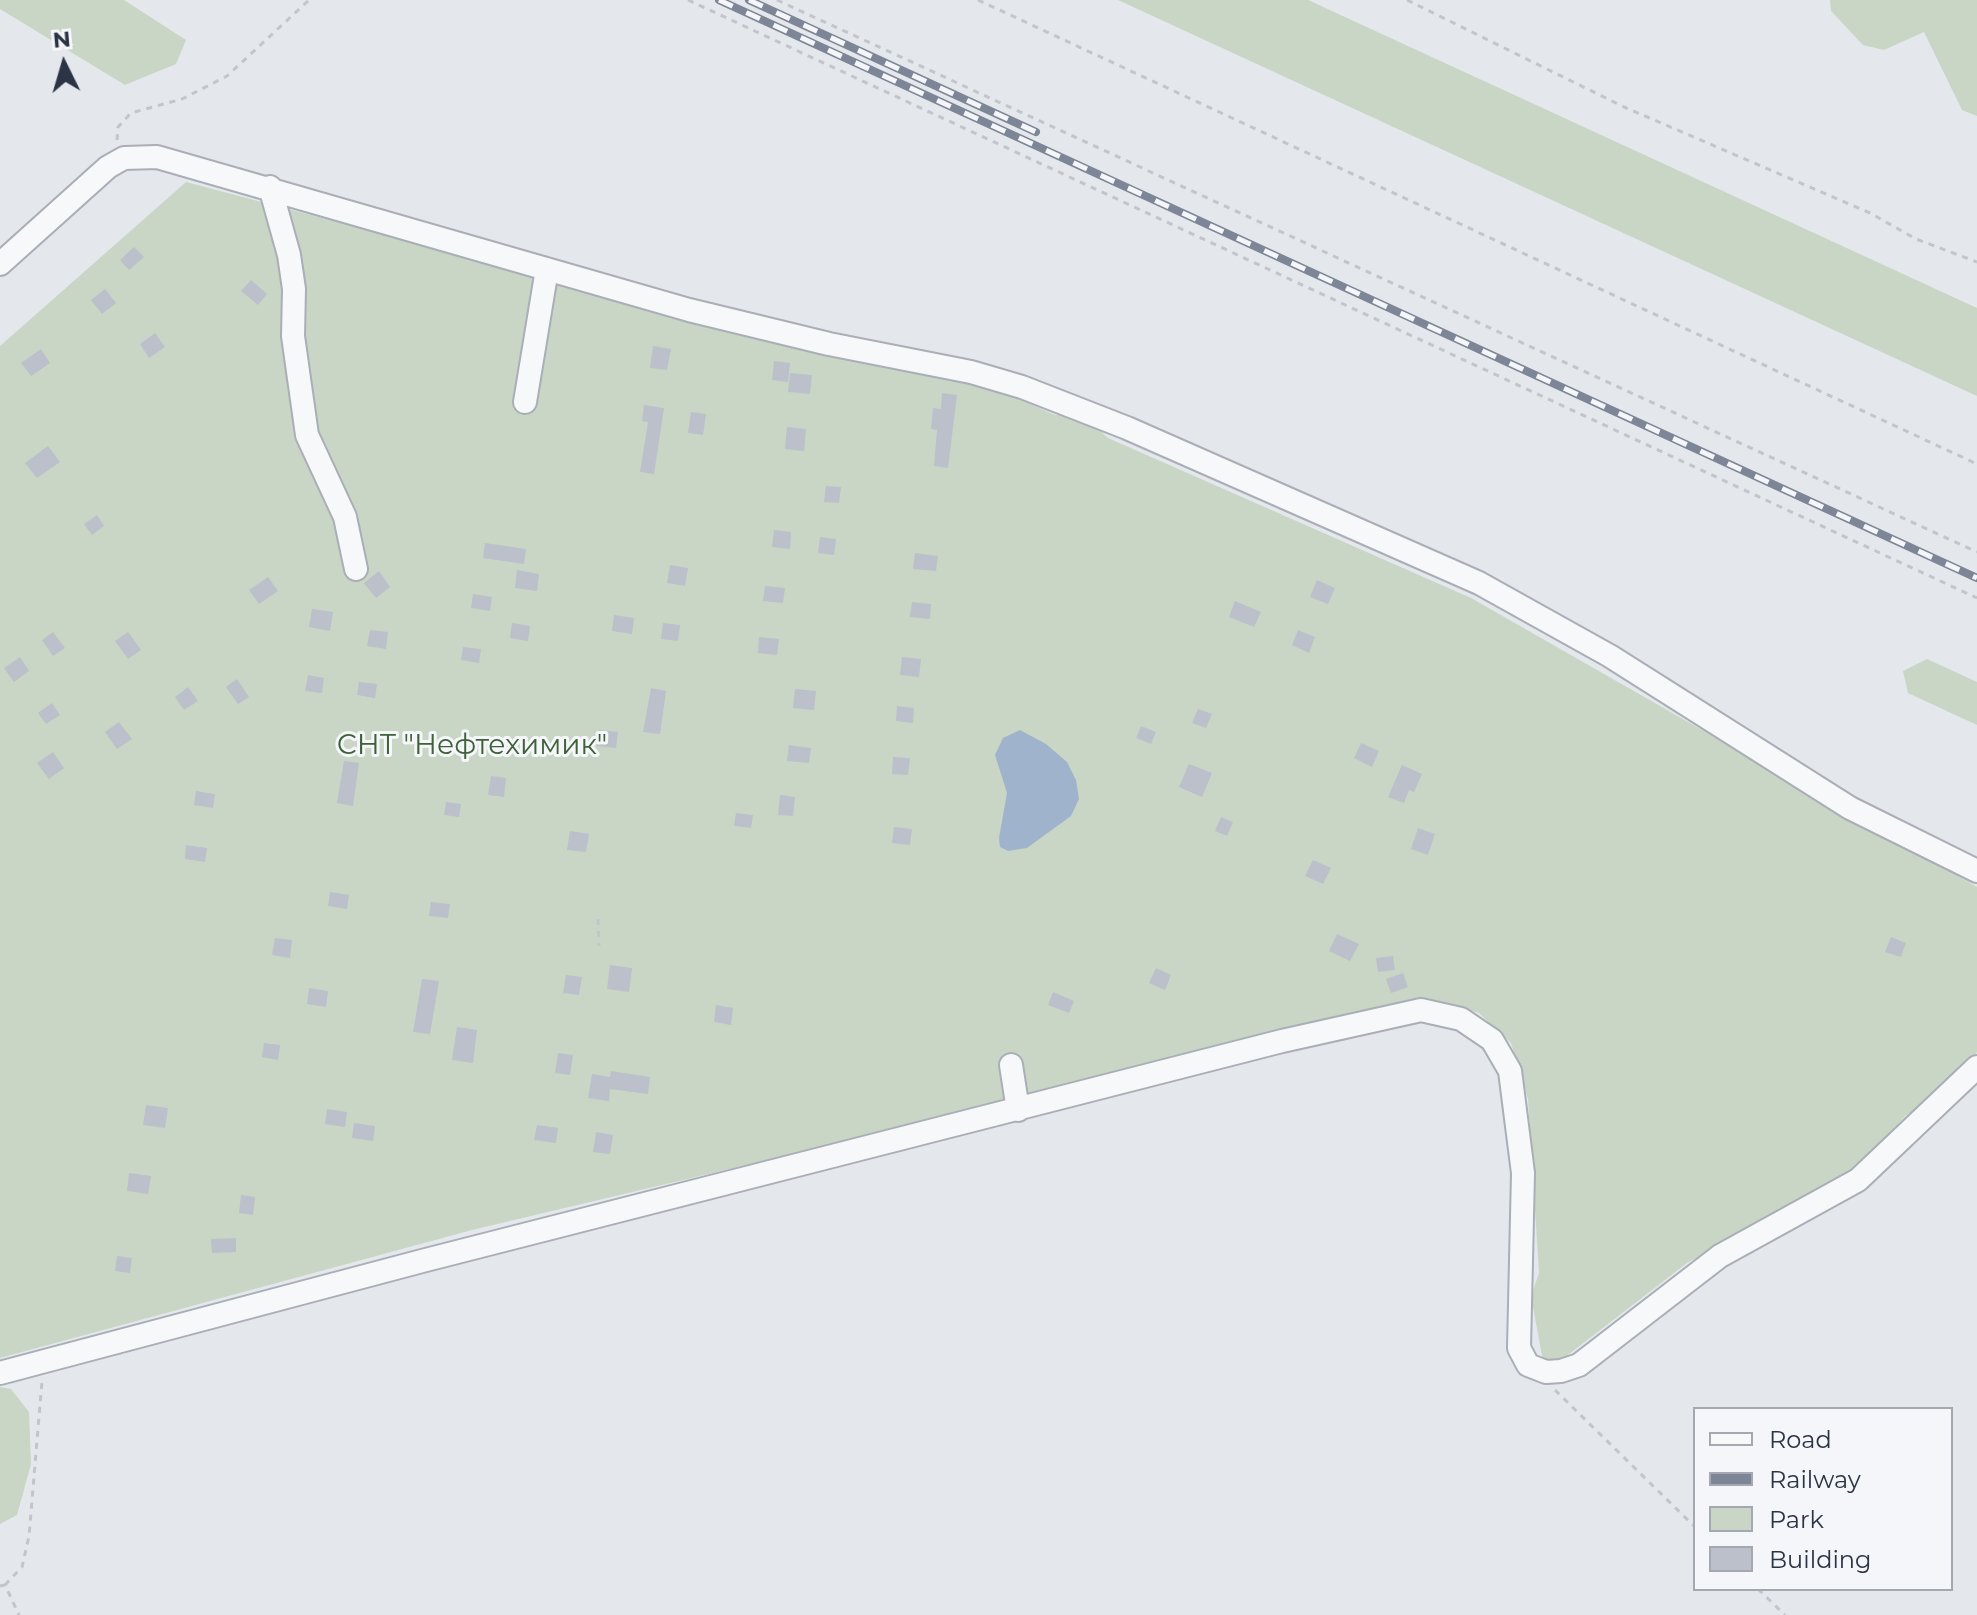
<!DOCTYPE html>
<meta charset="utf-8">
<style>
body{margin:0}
#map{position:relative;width:1977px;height:1615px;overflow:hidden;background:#e4e7ec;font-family:Montserrat,sans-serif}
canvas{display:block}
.legend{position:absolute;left:1693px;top:1407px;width:260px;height:184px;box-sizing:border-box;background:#f4f6f9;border:2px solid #a4a8b1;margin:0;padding:10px 14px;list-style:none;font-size:24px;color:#2b3445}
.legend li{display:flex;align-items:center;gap:16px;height:40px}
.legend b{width:40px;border:2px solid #a4a8b1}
.north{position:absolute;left:24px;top:24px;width:80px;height:80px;-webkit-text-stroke:6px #f4f6f9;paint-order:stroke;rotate:355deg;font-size:22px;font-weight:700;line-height:32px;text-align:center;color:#2b3445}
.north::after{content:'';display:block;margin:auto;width:28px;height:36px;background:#2b3445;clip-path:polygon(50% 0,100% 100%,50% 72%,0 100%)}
</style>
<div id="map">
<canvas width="1977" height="1615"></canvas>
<ul class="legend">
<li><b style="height:10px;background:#f7f8fa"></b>Road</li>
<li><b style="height:10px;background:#7d8696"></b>Railway</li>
<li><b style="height:22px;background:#c9d6c5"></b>Park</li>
<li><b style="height:22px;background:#bbc0ca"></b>Building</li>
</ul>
<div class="north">N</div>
</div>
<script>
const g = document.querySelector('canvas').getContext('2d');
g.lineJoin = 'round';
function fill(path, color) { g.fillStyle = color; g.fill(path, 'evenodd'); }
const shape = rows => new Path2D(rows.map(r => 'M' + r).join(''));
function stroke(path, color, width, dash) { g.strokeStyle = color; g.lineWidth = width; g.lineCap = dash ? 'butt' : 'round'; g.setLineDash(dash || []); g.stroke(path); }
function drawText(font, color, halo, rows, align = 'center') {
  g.font = font + ' Montserrat,sans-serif'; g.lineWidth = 6; g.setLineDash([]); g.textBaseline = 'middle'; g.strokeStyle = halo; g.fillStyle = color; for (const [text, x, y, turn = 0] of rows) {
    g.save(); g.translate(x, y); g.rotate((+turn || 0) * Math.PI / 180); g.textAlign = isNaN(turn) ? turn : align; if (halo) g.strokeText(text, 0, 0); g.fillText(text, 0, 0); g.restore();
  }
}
const green = shape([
 [0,0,124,0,186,40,176,64,125,85,0,9],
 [1118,0,1308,0,1977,308,1977,396],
 [1830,0,1977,0,1977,116,1962,110,1924,32,1884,50,1863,45,1831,11],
 [186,182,553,279,962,373,1055,415,1083,415,1108,438,1471,598,1977,887,1977,1052,1948,1088,1905,1116,1854,1175,1687,1263,1560,1361,1543,1361,1531,1296,1539,1273,1528,1099,1511,1043,1479,1013,1438,1001,472,1230,0,1358,0,346],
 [1927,659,1977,682,1977,725,1908,693,1903,671],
 [0,1387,11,1389,29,1412,31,1464,17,1515,0,1524]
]);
const water = shape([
 [1020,730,1046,744,1067,762,1076,780,1079,799,1071,816,1027,848,1008,851,1000,847,999,838,1007,793,995,755,1003,738]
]);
const building = shape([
 [134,247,144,257,129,270,120,260],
 [251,280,267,294,258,305,241,291],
 [105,289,116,303,102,314,91,300],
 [155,333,165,347,149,358,140,344],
 [653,346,671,349,667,370,650,368],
 [41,349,50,363,31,376,21,363],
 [774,361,790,363,788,382,772,380],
 [790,373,812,375,810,394,788,392],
 [942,393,957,395,948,468,934,466,937,430,931,429,933,408,941,409],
 [644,405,664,408,654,474,640,472,648,422,642,421],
 [691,412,706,414,703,435,688,433],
 [787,427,806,429,804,451,785,449],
 [48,446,60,462,37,478,25,463],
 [826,486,841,487,839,503,824,502],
 [97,515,104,526,92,535,84,524],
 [774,530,791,532,790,549,772,547],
 [820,537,836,539,834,555,818,553],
 [485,543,526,549,524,564,483,558],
 [915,553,938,556,936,571,913,569],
 [670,565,688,568,685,586,667,583],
 [517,570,539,574,537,591,515,588],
 [379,571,390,587,376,598,364,583],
 [268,577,278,591,259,604,249,590],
 [1317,580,1335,588,1328,604,1310,597],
 [765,586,785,588,783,603,763,601],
 [473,594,492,597,490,611,471,608],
 [1235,601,1261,612,1254,627,1229,617],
 [912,602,931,604,930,619,910,617],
 [312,609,333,612,330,631,309,627],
 [614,615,634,618,632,634,612,631],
 [512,623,530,626,528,641,510,638],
 [663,623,680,625,678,641,661,639],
 [370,630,388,632,386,649,367,646],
 [1298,630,1315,637,1309,653,1292,645],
 [53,632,65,648,53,656,42,640],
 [128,632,141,650,128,659,115,641],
 [759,637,779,639,777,655,758,653],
 [463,647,481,649,479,663,461,660],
 [20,657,29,671,14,682,4,668],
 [902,657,921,659,919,677,900,675],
 [308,675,324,678,322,693,305,691],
 [237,679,249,697,238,704,226,687],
 [359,682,377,684,375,698,357,695],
 [188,687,198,701,184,710,175,697],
 [651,688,666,691,660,734,643,732],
 [795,689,816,691,814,710,793,708],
 [52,703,60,715,46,724,38,713],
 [897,706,914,708,913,723,896,721],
 [1198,709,1212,714,1206,728,1192,723],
 [119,722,132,739,117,749,105,732],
 [1141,726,1156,732,1151,744,1136,738],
 [599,730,618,732,616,748,597,746],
 [1361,743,1379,751,1372,767,1354,758],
 [789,745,811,748,809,763,787,761],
 [53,752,64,768,49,779,37,763],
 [893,757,910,758,908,775,892,774],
 [344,761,359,763,353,806,337,803],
 [1189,764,1212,773,1202,797,1179,787],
 [1402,765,1422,774,1414,792,1409,790,1404,803,1388,797],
 [491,776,506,778,504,797,488,795],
 [196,791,215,794,213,808,194,805],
 [780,795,795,797,793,816,778,815],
 [446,802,461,804,459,817,444,815],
 [736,813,753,815,751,828,734,826],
 [1221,817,1233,822,1227,836,1215,831],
 [894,827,912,829,910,845,892,843],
 [1418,828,1435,834,1428,855,1411,849],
 [570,831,589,834,586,852,567,850],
 [186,845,207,848,205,862,185,859],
 [1313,860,1331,868,1323,884,1305,876],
 [330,892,349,895,347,909,328,906],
 [431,902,450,904,448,918,429,916],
 [1337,934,1359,944,1350,961,1329,951],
 [1891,937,1906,943,1901,957,1885,952],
 [275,938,292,940,290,958,272,955],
 [1393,956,1395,970,1378,972,1376,958],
 [610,965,632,968,629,992,607,989],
 [1156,968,1171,975,1165,990,1149,983],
 [1403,973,1408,987,1391,993,1386,979],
 [566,975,582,977,579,995,563,993],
 [422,979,439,981,430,1034,413,1032],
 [309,988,328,991,326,1007,307,1004],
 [1053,992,1074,1001,1069,1013,1048,1005],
 [716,1005,733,1008,731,1025,714,1022],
 [457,1027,477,1030,473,1063,452,1060],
 [264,1043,280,1045,278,1060,262,1057],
 [558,1053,573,1055,570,1075,555,1073],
 [611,1071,650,1077,648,1094,610,1089,609,1101,588,1098,592,1074,610,1077],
 [146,1105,168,1108,165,1128,143,1125],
 [327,1109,347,1112,345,1127,325,1124],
 [354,1123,375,1126,373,1141,352,1138],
 [537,1125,558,1128,556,1143,534,1140],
 [596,1132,613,1135,610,1154,593,1152],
 [129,1173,151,1176,148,1194,127,1191],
 [241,1195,255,1197,253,1215,239,1213],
 [236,1238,236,1252,212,1253,211,1239],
 [117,1256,132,1258,130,1273,115,1271]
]);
const path = shape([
 [688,0,1977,598],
 [777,0,1977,552],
 [978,0,1977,464],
 [1407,0,1624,107,1870,213,1916,239,1977,262],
 [117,140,118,127,131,113,182,99,227,76,309,0],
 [598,919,599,946],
 [1555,1390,1695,1527],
 [5,1585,22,1567,29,1536,42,1381],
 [0,1586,5,1585,19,1615],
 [1758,1589,1785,1615]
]);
const minor = shape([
 [270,187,289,255,294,289,293,336,307,435,345,517,356,569],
 [0,264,108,167,124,158,157,157,689,310,829,344,971,372,1022,387,1127,428,1479,583,1610,656,1850,808,1977,871],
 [525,402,547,269],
 [1011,1065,1018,1110],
 [0,1373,422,1261,1282,1041,1421,1010,1461,1019,1492,1040,1510,1071,1523,1173,1519,1348,1528,1365,1546,1372,1561,1371,1579,1365,1720,1256,1858,1180,1977,1067]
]);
const rail = shape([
 [719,0,1977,578],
 [749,0,1036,132]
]);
const parkNames = [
 ["СНТ \"Нефтехимик\"",472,746]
];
fill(green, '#c9d6c5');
fill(water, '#9fb4cc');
fill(building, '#bbc0ca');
stroke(minor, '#a9aeb7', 26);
stroke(path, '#c2c5cb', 3, [6, 6]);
stroke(minor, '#f7f8fa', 22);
stroke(rail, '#7d8696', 8);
stroke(rail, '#f4f6f9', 5, [15]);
drawText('28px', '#3f6138', '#f4f6f9', parkNames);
</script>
